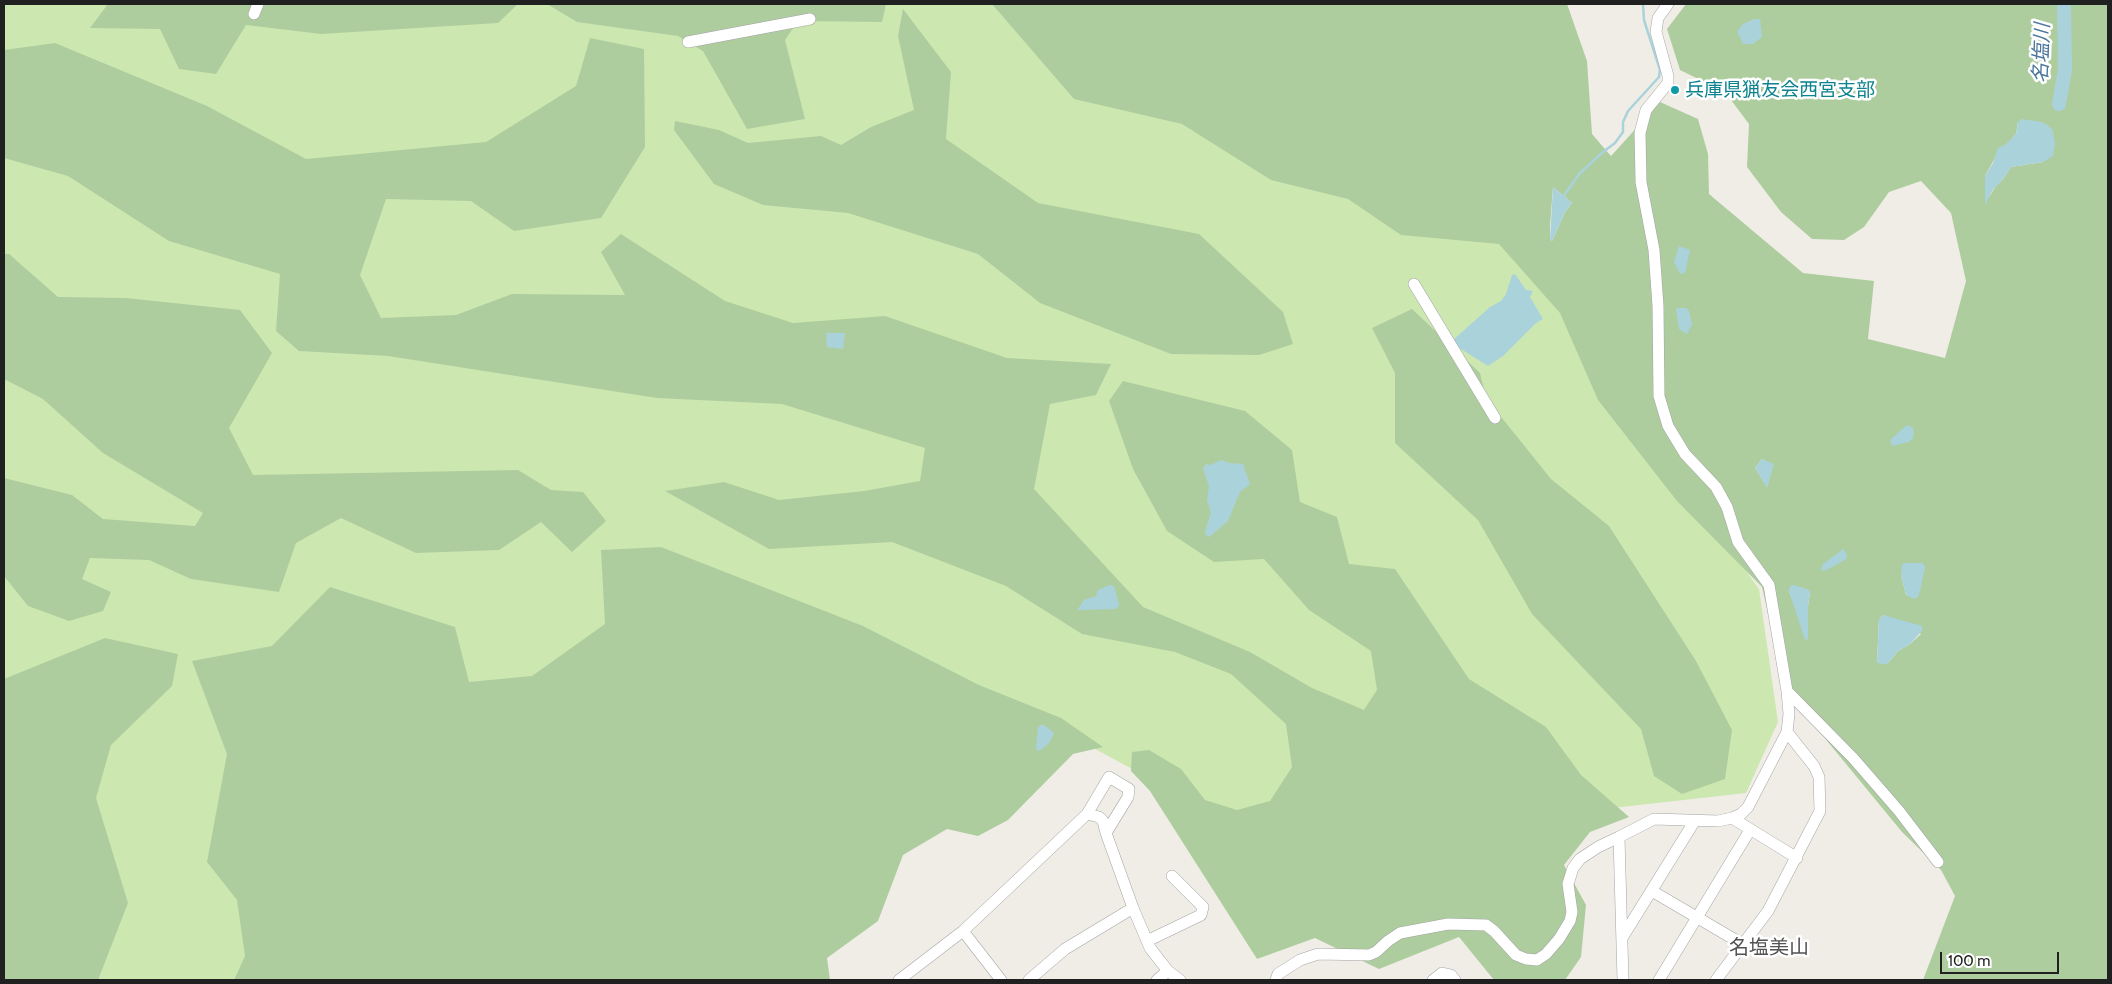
<!DOCTYPE html>
<meta charset="utf-8">
<style>
body{margin:0}
#map{position:relative;width:2112px;height:984px;overflow:hidden;background:#f0ede7;font-family:Cabin,sans-serif}
canvas{display:block}
.frame{position:absolute;inset:0;border:5px solid #202020;pointer-events:none}
.scale{position:absolute;left:1940px;top:952px;width:119px;height:22px;box-sizing:border-box;border:2px solid #202020;border-top:0;padding-left:6px;font-size:15px;line-height:18px;white-space:nowrap;color:#202020;-webkit-text-stroke:4px #fff;paint-order:stroke}
</style>
<div id="map">
<canvas width="2112" height="984"></canvas>
<div class="frame"></div>
<div class="scale">100 m</div>
</div>
<script>
const g = document.querySelector('canvas').getContext('2d');
g.lineJoin = 'round';
function fill(path, color) { g.fillStyle = color; g.fill(path, 'evenodd'); }
const shape = rows => new Path2D(rows.map(r => 'M' + r).join(''));
function stroke(path, color, width, dash) { g.strokeStyle = color; g.lineWidth = width; g.lineCap = dash ? 'butt' : 'round'; g.setLineDash(dash || []); g.stroke(path); }
function drawText(font, color, halo, rows, align = 'center') {
  g.font = font + ' Cabin,"Noto Sans JP",sans-serif'; g.lineWidth = 5; g.setLineDash([]); g.textBaseline = 'middle'; g.strokeStyle = halo; g.fillStyle = color; for (const [text, x, y, turn = 0] of rows) {
    g.save(); g.translate(x, y); g.rotate((+turn || 0) * Math.PI / 180); g.textAlign = isNaN(turn) ? turn : align; if (halo) g.strokeText(text, 0, 0); g.fillText(text, 0, 0); g.restore();
  }
}
const grass = shape([
 [4,4,1064,4,1505,234,1759,589,1778,722,1746,793,1275,846,1071,736,266,980,4,980]
]);
const forest = shape([
 [108,4,518,4,498,23,321,34,246,25,216,74,179,69,160,29,90,28],
 [547,4,886,4,882,22,798,21,785,40,805,119,747,129,703,51,678,36,577,22],
 [992,4,1567,4,1587,61,1592,134,1611,156,1660,102,1698,119,1708,154,1709,194,1803,273,1874,281,1868,339,1945,358,1966,281,1951,213,1921,181,1889,192,1864,227,1844,240,1812,239,1781,212,1747,167,1749,124,1725,92,1680,70,1667,29,1686,4,2108,4,2108,980,1923,980,1955,896,1941,870,1902,832,1786,691,1762,587,1677,501,1598,400,1560,313,1499,244,1401,235,1348,199,1271,180,1182,124,1074,99],
 [2018,122,2043,162,2011,167,2003,179,1996,186,1985,203,1985,176,1995,158,2016,134],
 [1553,187,1572,203,1565,212,1552,241,1550,239,1550,226],
 [1762,459,1773,465,1767,487,1755,468],
 [1925,568,1906,595,1901,575],
 [1789,591,1810,592,1808,606,1808,639],
 [1883,615,1921,634,1910,644,1898,651,1887,664,1877,662,1879,620],
 [903,9,951,72,946,139,1038,203,1199,234,1283,312,1293,344,1259,355,1171,354,1040,303,978,254,848,213,763,205,714,184,674,130,675,121,719,130,748,143,821,136,841,145,871,127,914,110,898,36],
 [590,38,644,49,645,147,601,218,514,231,471,201,386,199,360,275,381,318,456,315,512,294,625,295,601,252,621,234,725,301,793,323,885,316,1007,358,1111,364,1096,395,1050,404,1034,489,1143,607,1250,652,1312,688,1364,710,1377,690,1371,651,1309,610,1264,559,1214,562,1167,531,1133,469,1109,401,1123,381,1245,411,1292,450,1300,502,1337,517,1349,564,1395,569,1469,679,1546,727,1581,775,1629,817,1590,832,1564,865,1586,905,1581,957,1565,980,1494,980,1459,937,1379,969,1315,938,1257,959,1150,791,1131,771,1132,752,1149,750,1181,769,1205,800,1237,810,1270,801,1292,767,1286,724,1231,674,1175,652,1082,634,1006,586,892,542,769,549,665,491,724,482,779,500,864,491,920,481,925,448,782,404,657,398,388,356,299,351,276,331,280,274,169,241,68,176,4,158,4,50,55,43,207,106,306,159,486,142,576,86],
 [4,254,9,254,58,297,126,298,240,310,272,353,229,428,253,475,518,470,551,490,583,492,606,521,572,552,541,522,499,550,416,553,341,518,296,543,279,592,191,579,149,560,90,558,82,579,111,592,103,611,69,621,28,606,4,576,4,478,72,495,103,519,195,526,203,513,103,453,43,399,4,379],
 [1412,309,1480,373,1486,398,1551,479,1609,526,1696,661,1732,730,1725,779,1682,794,1654,776,1641,729,1532,614,1478,520,1395,443,1395,373,1372,328],
 [661,547,863,626,979,685,1061,718,1103,747,1073,754,1008,820,978,836,947,829,903,855,878,921,827,958,830,980,234,980,245,956,237,900,207,862,227,754,192,661,272,646,330,587,455,627,469,682,532,676,605,624,601,550],
 [105,638,178,654,172,686,111,745,96,798,128,903,98,980,4,980,4,679]
]);
const water = shape([
 [1754,19,1760,19,1762,37,1753,44,1743,44,1737,31,1743,24],
 [2021,119,2042,122,2050,127,2053,131,2055,143,2053,156,2043,162,2011,167,2003,179,1992,191,1985,205,1985,176,1993,163,1998,148,2006,144,2016,134,2018,122],
 [1553,187,1572,203,1565,212,1552,241,1550,239],
 [1679,246,1690,250,1685,273,1680,274,1674,262],
 [1515,274,1526,290,1533,291,1530,297,1543,319,1536,323,1503,356,1488,366,1453,344,1452,341,1490,307,1501,301,1506,294,1512,275],
 [1676,308,1686,308,1689,311,1692,324,1687,334,1679,329],
 [826,333,845,333,843,349,827,347],
 [1907,425,1912,427,1914,432,1913,438,1909,442,1892,446,1890,440],
 [1762,459,1774,464,1767,488,1755,468],
 [1221,460,1229,463,1243,464,1250,484,1240,492,1228,521,1209,537,1206,535,1205,531,1211,513,1207,500,1209,486,1203,469,1206,464,1211,465],
 [1843,549,1847,554,1846,559,1832,567,1824,571,1821,569,1823,564],
 [1904,563,1923,563,1925,567,1920,591,1918,597,1914,599,1906,595,1901,575,1902,565],
 [1110,585,1114,586,1118,600,1119,605,1116,609,1077,610,1084,600,1096,596,1098,590],
 [1794,585,1809,590,1810,592,1808,606,1808,639,1805,640,1789,591,1790,586],
 [1883,615,1922,626,1922,631,1910,644,1898,651,1887,664,1881,664,1877,662,1879,620],
 [1040,725,1044,725,1054,733,1049,743,1042,749,1038,751,1036,749,1038,727]
]);
const stream = shape([
 [1563,197,1580,173,1603,152,1615,143,1623,132,1623,122,1628,111,1659,77,1660,70,1644,20,1643,4]
]);
const river = shape([
 [2059,104,2065,70,2064,4]
]);
const minor = shape([
 [254,14,258,4],
 [688,42,810,19],
 [1414,284,1495,418],
 [1787,691,1853,758,1899,811,1938,862],
 [1087,814,1099,817,1103,821,1106,833],
 [1732,818,1797,858],
 [1652,891,1744,945],
 [963,931,1001,980],
 [1622,938,1694,822],
 [1147,941,1201,915,1203,907,1172,876],
 [899,980,963,931,1087,814,1109,777,1129,789,1128,797,1106,833,1133,908,1150,948,1168,971,1180,980],
 [1029,980,1065,949,1133,908],
 [1157,980,1168,971],
 [1276,980,1278,974,1300,960,1318,954,1369,955,1376,952,1388,941,1400,933,1448,924,1486,925,1494,931,1516,955,1526,959,1537,960,1546,954,1559,939,1570,921,1572,912,1568,884,1573,868,1580,859,1598,847,1619,837],
 [1433,980,1442,973,1451,975,1455,980],
 [1623,980,1619,837,1654,819,1718,821,1732,818,1741,814,1748,807,1787,732,1789,714,1787,691,1769,585,1738,542,1727,507,1716,487,1685,454,1668,426,1659,396,1658,306,1654,250,1641,182,1640,133,1646,110,1668,83,1668,76,1656,32,1658,18,1668,4],
 [1659,980,1750,830],
 [1716,980,1768,911,1820,811,1819,777,1814,766,1787,732]
]);
const markers = [
 [1675,90,5,"#0f9aa8"]
];
const cultureNames = [
 ["兵庫県猟友会西宮支部",1685,90]
];
const waterNames = [
 ["名塩川",2042,53,-88]
];
const neighbourhoodNames = [
 ["名塩美山",1769,948]
];
fill(grass, '#cde7b0');
fill(forest, '#aecd9e');
fill(water, '#aad2db');
stroke(stream, '#aad2db', 2.5);
stroke(river, '#aad2db', 14);
stroke(minor, '#a4a4a4', 12);
stroke(minor, '#fff', 11);
for (const [x, y, r, color] of markers) { const dot = new Path2D(); dot.arc(x, y, r, 0, 2 * Math.PI); g.fillStyle = color; g.fill(dot); stroke(dot, '#fff', 2); }
drawText('19px', '#0d838f', '#fff', cultureNames, 'left');
drawText('italic 20px', '#4b779c', '#fff', waterNames);
drawText('20px', '#535353', '#fff', neighbourhoodNames);
</script>
